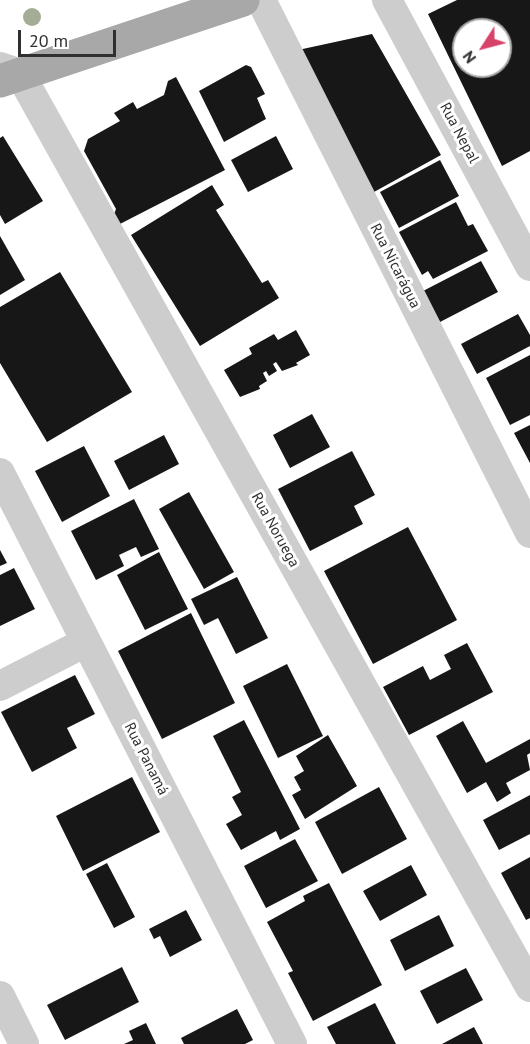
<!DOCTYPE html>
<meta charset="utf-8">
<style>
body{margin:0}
#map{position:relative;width:530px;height:1044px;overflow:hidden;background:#fff;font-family:"PT Sans",sans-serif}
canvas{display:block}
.north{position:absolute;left:452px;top:18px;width:60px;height:60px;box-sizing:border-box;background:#fff;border:2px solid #acacac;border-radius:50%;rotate:234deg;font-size:16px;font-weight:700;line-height:24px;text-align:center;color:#303030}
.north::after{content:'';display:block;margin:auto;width:21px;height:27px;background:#d74269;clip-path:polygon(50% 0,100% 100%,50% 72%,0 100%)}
.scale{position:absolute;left:18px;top:30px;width:98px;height:27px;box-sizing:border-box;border:3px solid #303030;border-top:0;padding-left:8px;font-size:18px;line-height:21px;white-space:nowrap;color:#303030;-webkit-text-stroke:4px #fff;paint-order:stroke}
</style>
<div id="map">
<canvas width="530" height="1044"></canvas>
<div class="north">N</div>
<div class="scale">20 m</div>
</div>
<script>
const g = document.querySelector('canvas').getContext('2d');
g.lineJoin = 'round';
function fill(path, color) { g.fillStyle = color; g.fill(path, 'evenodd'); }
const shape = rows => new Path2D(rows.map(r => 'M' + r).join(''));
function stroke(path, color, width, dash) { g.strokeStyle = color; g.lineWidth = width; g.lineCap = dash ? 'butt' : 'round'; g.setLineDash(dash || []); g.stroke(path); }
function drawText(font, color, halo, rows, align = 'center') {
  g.font = font + ' "PT Sans",sans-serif'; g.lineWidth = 6; g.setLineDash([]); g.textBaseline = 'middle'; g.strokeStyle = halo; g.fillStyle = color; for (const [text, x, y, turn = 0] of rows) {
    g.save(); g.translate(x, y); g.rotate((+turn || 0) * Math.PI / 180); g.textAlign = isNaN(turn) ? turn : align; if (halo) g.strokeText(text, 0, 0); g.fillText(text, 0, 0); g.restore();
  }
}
const building = shape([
 [457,0,530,0,530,151,502,166,428,14],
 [464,30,500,30,500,66,464,66],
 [372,34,441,155,374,192,298,50],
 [246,65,251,67,265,94,257,98,266,119,224,142,199,91],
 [176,77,225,170,118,225,113,217,116,209,84,151,88,139,120,121,114,113,133,102,137,109,164,95,168,81],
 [3,136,43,201,5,224,0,215,0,138],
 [276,136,293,169,248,192,231,160],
 [440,160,459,196,399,228,380,192],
 [212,185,224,205,216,210,262,283,268,280,279,298,200,346,131,235],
 [456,202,468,226,473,224,488,251,433,279,428,271,422,275,399,232],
 [0,236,25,280,0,295],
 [481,261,498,292,440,322,423,291],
 [60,272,132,392,47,442,0,363,0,307],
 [518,314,530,335,530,346,477,374,461,344],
 [296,330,310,355,296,363,298,365,282,371,276,362,273,364,277,371,269,376,266,371,263,373,267,381,259,386,260,389,240,397,224,370,252,354,249,348,274,334,278,340],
 [530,355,530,415,510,425,486,378],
 [312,414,330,447,290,468,273,435],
 [530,425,530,463,514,433],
 [164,435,179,464,129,490,114,461],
 [84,446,110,496,62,522,35,471],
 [352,451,375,495,354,506,363,524,310,551,278,489],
 [189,492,234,572,204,589,159,509],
 [134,499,159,549,141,557,136,547,119,555,124,566,96,580,71,531],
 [408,527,457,620,373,664,324,571],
 [0,550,7,563,0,566],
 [159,552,188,609,145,630,117,575],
 [14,568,35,609,0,626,0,575],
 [237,577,268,638,236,654,218,618,204,625,191,599],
 [191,613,235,703,162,739,118,651],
 [467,643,493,692,409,735,383,687,423,666,430,680,451,669,444,655],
 [287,664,323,736,278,758,243,686],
 [75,675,95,714,67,728,77,748,32,772,1,712],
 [244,720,300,829,280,840,276,831,241,850,226,824,242,815,232,797,241,792,213,736],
 [463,721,486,763,530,739,530,753,527,755,530,770,506,783,511,793,497,802,486,782,467,793,436,736],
 [328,735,357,786,305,819,292,795,301,790,294,777,304,771,296,756],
 [132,777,160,832,83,871,56,816],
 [379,787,407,839,342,874,315,822],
 [530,795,530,834,499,850,483,820],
 [295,839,318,881,266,908,244,866],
 [530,857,530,918,526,920,501,873],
 [107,863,135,917,114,928,86,874],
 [411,865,427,895,380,921,363,891],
 [329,883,382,985,313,1021,288,973,293,971,267,922,305,901,303,896],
 [186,910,202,940,170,957,160,936,154,939,149,929],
 [439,915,454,946,405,971,390,940],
 [122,967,139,1002,65,1040,47,1005],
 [466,968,483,1000,437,1024,420,991],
 [375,1003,396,1044,336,1044,327,1027],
 [237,1009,253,1040,245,1044,184,1044,181,1038],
 [146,1023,156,1044,124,1044,133,1040,129,1031],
 [474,1027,483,1044,442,1044]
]);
const street = shape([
 [261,0,530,533],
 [387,0,530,266],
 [0,67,20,74,530,987],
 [0,473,292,1044],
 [0,686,86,642],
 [0,996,24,1044]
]);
const primary = shape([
 [0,81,243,0]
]);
const trees = [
 [32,17]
];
const streetNames = [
 ["Rua Nepal",459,133,62],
 ["Rua Nicarágua",395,266,63],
 ["Rua Noruega",275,530,61],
 ["Rua Panamá",146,759,63]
];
fill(building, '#171717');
stroke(street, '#cdcdcd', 30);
stroke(primary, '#a8a8a8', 33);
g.fillStyle = '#a5ac96';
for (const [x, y] of trees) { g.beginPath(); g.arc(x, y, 9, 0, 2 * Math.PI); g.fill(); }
drawText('15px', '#303030', '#fff', streetNames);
</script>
